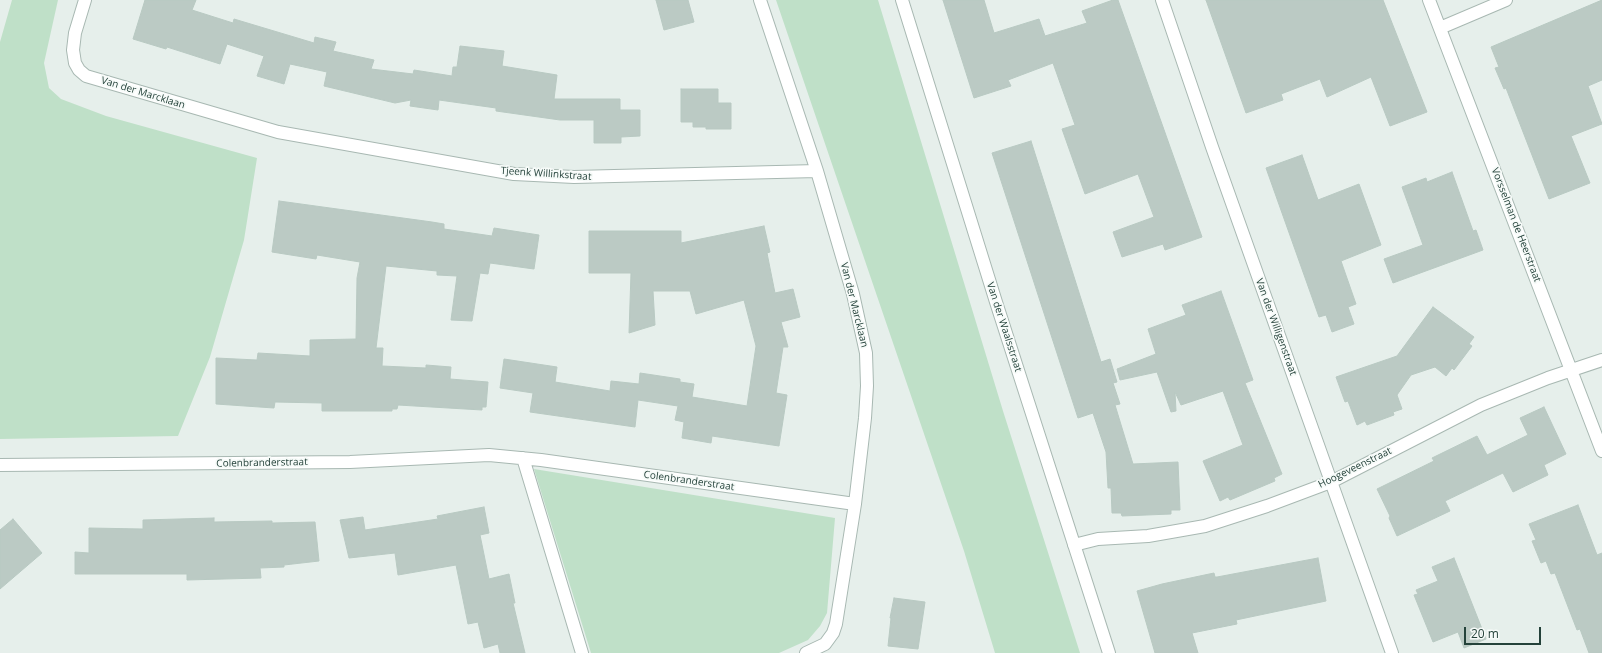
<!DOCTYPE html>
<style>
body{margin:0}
#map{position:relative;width:1602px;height:653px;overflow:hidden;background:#e6efeb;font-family:"Open Sans",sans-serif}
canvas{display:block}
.scale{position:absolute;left:1464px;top:627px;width:77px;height:18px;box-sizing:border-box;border:2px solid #24423a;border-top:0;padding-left:5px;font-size:12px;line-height:14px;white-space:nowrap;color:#24423a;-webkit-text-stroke:3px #f7fbf9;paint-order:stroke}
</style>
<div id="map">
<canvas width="1602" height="653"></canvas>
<div class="scale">20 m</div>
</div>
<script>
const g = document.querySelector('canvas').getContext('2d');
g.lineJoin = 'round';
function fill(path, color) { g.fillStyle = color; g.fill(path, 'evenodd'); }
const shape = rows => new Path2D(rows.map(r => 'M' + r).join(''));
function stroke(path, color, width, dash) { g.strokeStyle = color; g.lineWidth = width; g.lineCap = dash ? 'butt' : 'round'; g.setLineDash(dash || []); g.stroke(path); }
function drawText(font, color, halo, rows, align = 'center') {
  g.font = font + ' "Open Sans",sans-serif'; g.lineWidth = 3.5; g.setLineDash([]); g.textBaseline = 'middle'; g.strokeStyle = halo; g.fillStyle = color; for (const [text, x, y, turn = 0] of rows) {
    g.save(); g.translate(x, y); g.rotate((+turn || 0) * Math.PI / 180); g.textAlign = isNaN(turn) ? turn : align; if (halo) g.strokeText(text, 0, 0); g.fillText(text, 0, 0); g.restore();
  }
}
const green = shape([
 [12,0,58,0,44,63,49,88,61,99,106,116,257,158,244,240,210,357,178,436,0,439,0,42],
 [776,0,878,0,1003,411,1080,653,995,653,964,551],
 [534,469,835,518,827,613,820,626,808,640,779,653,591,653]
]);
const building = shape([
 [145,0,196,0,192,10,233,23,234,19,314,43,315,37,336,42,333,51,374,60,371,69,413,74,414,70,452,76,453,67,457,67,460,46,504,51,502,66,557,75,554,99,620,99,620,110,640,110,640,136,621,137,621,143,594,143,594,120,560,120,496,111,496,108,439,100,438,110,410,106,411,100,395,103,324,86,327,72,290,64,284,84,257,76,264,56,227,44,220,64,167,47,166,49,133,39,145,0],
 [656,0,688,0,694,22,664,30,656,0],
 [943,0,984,0,994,33,1039,19,1045,36,1087,23,1082,11,1113,0,1118,0,1202,237,1165,250,1163,244,1122,257,1113,232,1154,217,1138,174,1085,194,1062,129,1075,125,1053,63,1008,80,1011,86,974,98,943,0],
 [1206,0,1383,0,1427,112,1390,126,1371,77,1327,97,1320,79,1281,94,1283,100,1246,113,1206,0],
 [1602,0,1602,80,1588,86,1602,124,1571,136,1590,183,1549,199,1506,88,1504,89,1495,68,1499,67,1491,47,1602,0],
 [681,89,718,89,718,103,731,103,731,129,706,129,706,127,693,127,693,122,681,122,681,89],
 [1031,141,1101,362,1110,359,1117,382,1113,383,1120,404,1115,405,1133,464,1178,462,1180,510,1171,510,1171,514,1122,516,1121,513,1112,513,1111,488,1108,488,1106,452,1093,413,1078,418,992,153,1031,141],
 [1302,155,1318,200,1359,184,1381,245,1341,261,1356,304,1348,307,1354,324,1332,332,1326,315,1319,317,1266,168,1302,155],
 [1452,172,1473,231,1476,230,1483,250,1393,283,1384,259,1423,245,1402,187,1426,178,1427,182,1452,172],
 [279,201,432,222,444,224,444,229,492,236,494,228,539,235,534,269,490,263,488,274,480,273,472,321,451,320,457,276,437,275,437,271,386,266,376,348,383,348,382,366,426,368,426,365,451,367,450,379,488,382,486,407,482,407,482,410,398,405,397,409,392,409,392,411,322,411,322,403,275,402,274,408,216,404,216,358,257,360,258,353,310,356,310,340,356,339,357,278,360,262,317,255,316,259,272,252,279,201],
 [764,226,770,252,767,253,775,293,793,289,800,317,781,322,788,347,783,347,776,393,787,395,779,446,712,436,711,443,682,438,684,422,675,420,678,406,638,400,635,427,530,412,533,393,500,388,504,359,557,367,555,382,610,391,611,381,639,384,640,373,680,379,680,382,694,384,692,397,747,406,756,346,744,300,696,314,690,291,653,291,655,325,629,333,631,273,589,273,589,231,681,231,681,243,764,226],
 [1221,291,1253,380,1245,383,1282,474,1274,478,1275,481,1230,500,1228,497,1220,501,1203,461,1243,445,1223,391,1181,405,1175,392,1176,411,1171,412,1157,372,1120,380,1117,369,1156,354,1148,329,1186,315,1182,305,1221,291],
 [1433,307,1474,337,1469,344,1472,346,1454,370,1452,368,1446,376,1435,367,1411,375,1397,395,1402,409,1393,412,1394,415,1367,425,1365,421,1357,425,1348,401,1345,402,1336,377,1397,356,1433,307],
 [1544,407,1566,454,1544,465,1548,475,1513,492,1503,473,1445,501,1450,511,1397,536,1389,518,1390,516,1377,489,1434,461,1432,458,1477,436,1487,455,1528,435,1520,418,1544,407],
 [1578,505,1597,555,1602,553,1602,653,1589,653,1580,629,1577,630,1555,573,1551,574,1546,561,1541,563,1532,541,1536,540,1529,524,1578,505],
 [484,507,489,533,480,535,489,579,509,574,515,603,513,603,525,653,500,653,498,644,484,648,478,622,468,624,456,565,398,575,395,553,349,558,340,520,363,517,365,530,438,519,437,516,484,507],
 [214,518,214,522,272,521,272,523,315,522,319,561,284,565,284,567,260,568,261,578,187,580,187,574,75,574,75,552,89,553,89,528,143,529,143,520,214,518],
 [13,519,42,553,0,589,0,530,13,519],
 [1318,558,1326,601,1236,620,1237,624,1192,633,1198,653,1155,653,1137,591,1162,584,1214,573,1215,577,1217,577,1318,558],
 [1454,558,1486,639,1464,648,1458,632,1433,642,1414,595,1418,594,1416,590,1438,581,1432,567,1454,558],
 [894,598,925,602,918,649,888,646,891,618,890,618,894,598]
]);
const minor = shape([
 [85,0,75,33,73,50,75,63,79,70,86,76,278,132,514,174,574,177,817,171],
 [760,0,817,171,853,294,866,353,867,386,865,418,855,504,836,624,833,633,825,644,806,653],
 [902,0,996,302,1109,653],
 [1162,0,1212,147,1392,653],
 [1429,0,1602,451],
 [1440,28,1506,0],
 [523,458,582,653],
 [0,465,350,462,489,455,541,460,855,504],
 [1074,545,1098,539,1148,536,1205,526,1267,506,1331,482,1481,405,1548,378,1602,360]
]);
const streetNames = [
 ["Van der Marcklaan",143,93,17],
 ["Tjeenk Willinkstraat",546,174,4],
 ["Vorsselman de Heerstraat",1516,225,69],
 ["Van der Marcklaan",854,305,76],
 ["Van der Waalsstraat",1004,327,72],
 ["Van der Willigenstraat",1276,327,70],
 ["Colenbranderstraat",262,463,-1],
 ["Hoogeveenstraat",1355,468,-26],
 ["Colenbranderstraat",689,481,8]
];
fill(green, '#bfe0c8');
fill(building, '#bbcac4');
stroke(building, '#b8c9c2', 1);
stroke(minor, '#a8b8b2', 14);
stroke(minor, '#fff', 12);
drawText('10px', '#24423a', '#f7fbf9', streetNames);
</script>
